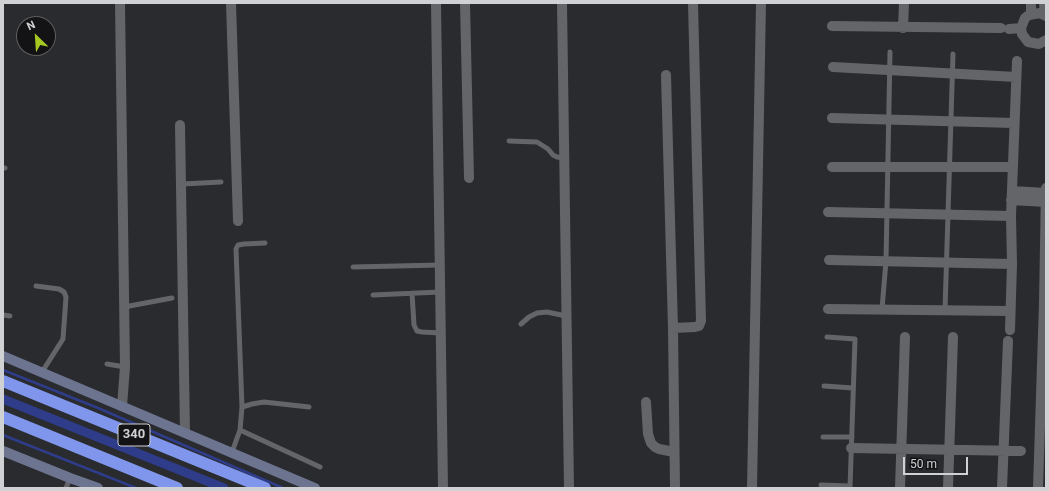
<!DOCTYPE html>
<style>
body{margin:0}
#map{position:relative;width:1049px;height:491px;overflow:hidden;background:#2a2b2e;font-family:Roboto,sans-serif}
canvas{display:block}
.frame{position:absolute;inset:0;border:4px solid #d0d1d3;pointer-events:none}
.north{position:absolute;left:16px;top:16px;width:40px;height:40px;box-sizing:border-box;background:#131315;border:1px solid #5f5f61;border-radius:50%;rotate:335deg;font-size:11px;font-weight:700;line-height:16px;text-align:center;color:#d0d1d3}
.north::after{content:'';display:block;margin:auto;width:14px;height:18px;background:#a6c821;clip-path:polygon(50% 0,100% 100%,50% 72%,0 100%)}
.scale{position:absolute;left:903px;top:457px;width:65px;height:18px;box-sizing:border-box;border:2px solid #d0d1d3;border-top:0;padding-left:5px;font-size:12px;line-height:14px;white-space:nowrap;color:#d0d1d3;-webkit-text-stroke:3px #131315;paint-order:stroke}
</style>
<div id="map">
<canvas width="1049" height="491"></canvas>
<div class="frame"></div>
<div class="north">N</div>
<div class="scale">50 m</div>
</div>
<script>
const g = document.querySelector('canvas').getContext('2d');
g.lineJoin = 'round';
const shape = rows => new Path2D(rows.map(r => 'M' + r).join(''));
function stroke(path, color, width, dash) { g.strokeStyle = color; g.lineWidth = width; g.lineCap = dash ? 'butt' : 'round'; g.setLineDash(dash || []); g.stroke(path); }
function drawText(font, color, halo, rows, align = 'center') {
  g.font = font + ' Roboto,sans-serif'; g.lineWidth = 3.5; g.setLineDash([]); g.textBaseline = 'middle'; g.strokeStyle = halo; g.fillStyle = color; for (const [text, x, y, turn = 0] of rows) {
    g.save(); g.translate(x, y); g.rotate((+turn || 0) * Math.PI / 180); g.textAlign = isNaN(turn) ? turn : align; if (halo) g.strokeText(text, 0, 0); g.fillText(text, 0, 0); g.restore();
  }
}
const stream = shape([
 [3,370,98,408,283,488],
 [3,435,136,488]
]);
const canal = shape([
 [3,399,224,488]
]);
const lane = shape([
 [509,141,537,142,548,149,553,155,557,157,564,158],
 [3,168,5,168],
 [182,184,221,182],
 [353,267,440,265],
 [36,286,59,289,64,292,66,297,63,339,42,372],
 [412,293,414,325,417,331,422,332,441,333],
 [373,295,440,292],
 [124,307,172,298],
 [882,309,886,261,890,52],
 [945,310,953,54],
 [3,315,10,316],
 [521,324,529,317,537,313,547,312,566,316],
 [827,337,855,339,850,488],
 [107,364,125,367],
 [824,386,853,388],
 [242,407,236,249,238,245,244,244,265,243],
 [240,430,320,467],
 [823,437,852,437],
 [232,452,240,430,242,407,252,404,264,402,309,407],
 [821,485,850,486],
 [66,488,70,478]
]);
const street = shape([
 [120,3,125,367,122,406],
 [231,3,238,221],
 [436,3,443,488],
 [465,3,469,178],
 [562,3,569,488],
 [1044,3,1045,15],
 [1031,14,1031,3],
 [1046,16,1040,13,1029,15,1025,18,1021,28,1022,34,1028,42,1039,44,1046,40],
 [832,26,1001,28],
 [903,28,904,3],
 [1009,29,1021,28],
 [833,67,1016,77],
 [666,75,673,328],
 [832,118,1014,123],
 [180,125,185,432],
 [832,167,1013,167],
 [1012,191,1046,193],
 [1011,200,1046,202],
 [828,212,1011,216],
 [829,260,1012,264],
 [828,309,1010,311],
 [1010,330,1012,264,1011,216,1017,61],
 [646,402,648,434,651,443,655,447,659,449,674,452],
 [851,448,1021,451],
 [675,488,673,328,695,327,699,326,701,321,693,3],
 [752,488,761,3],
 [900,488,905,337],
 [948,488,953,337],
 [1002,488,1008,341],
 [1038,488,1044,303,1046,188]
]);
const secondary = shape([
 [3,356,315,488],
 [3,451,70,478,98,488]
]);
const highway = shape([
 [3,381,265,488],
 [3,417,177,488]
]);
const shields = [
 [134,435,32]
];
const shieldNames = [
 ["340",134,435]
];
stroke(stream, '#2e3c8a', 2.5);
stroke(canal, '#2e3c8a', 9);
stroke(lane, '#646568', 5);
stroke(street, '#646568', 10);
stroke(secondary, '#6c7490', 10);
stroke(highway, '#7f96ec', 12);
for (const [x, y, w] of shields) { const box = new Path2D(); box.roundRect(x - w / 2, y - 11, w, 22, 3); g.fillStyle = '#131315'; g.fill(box); stroke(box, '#d0d1d3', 1); }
drawText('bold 13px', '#d0d1d3', null, shieldNames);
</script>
